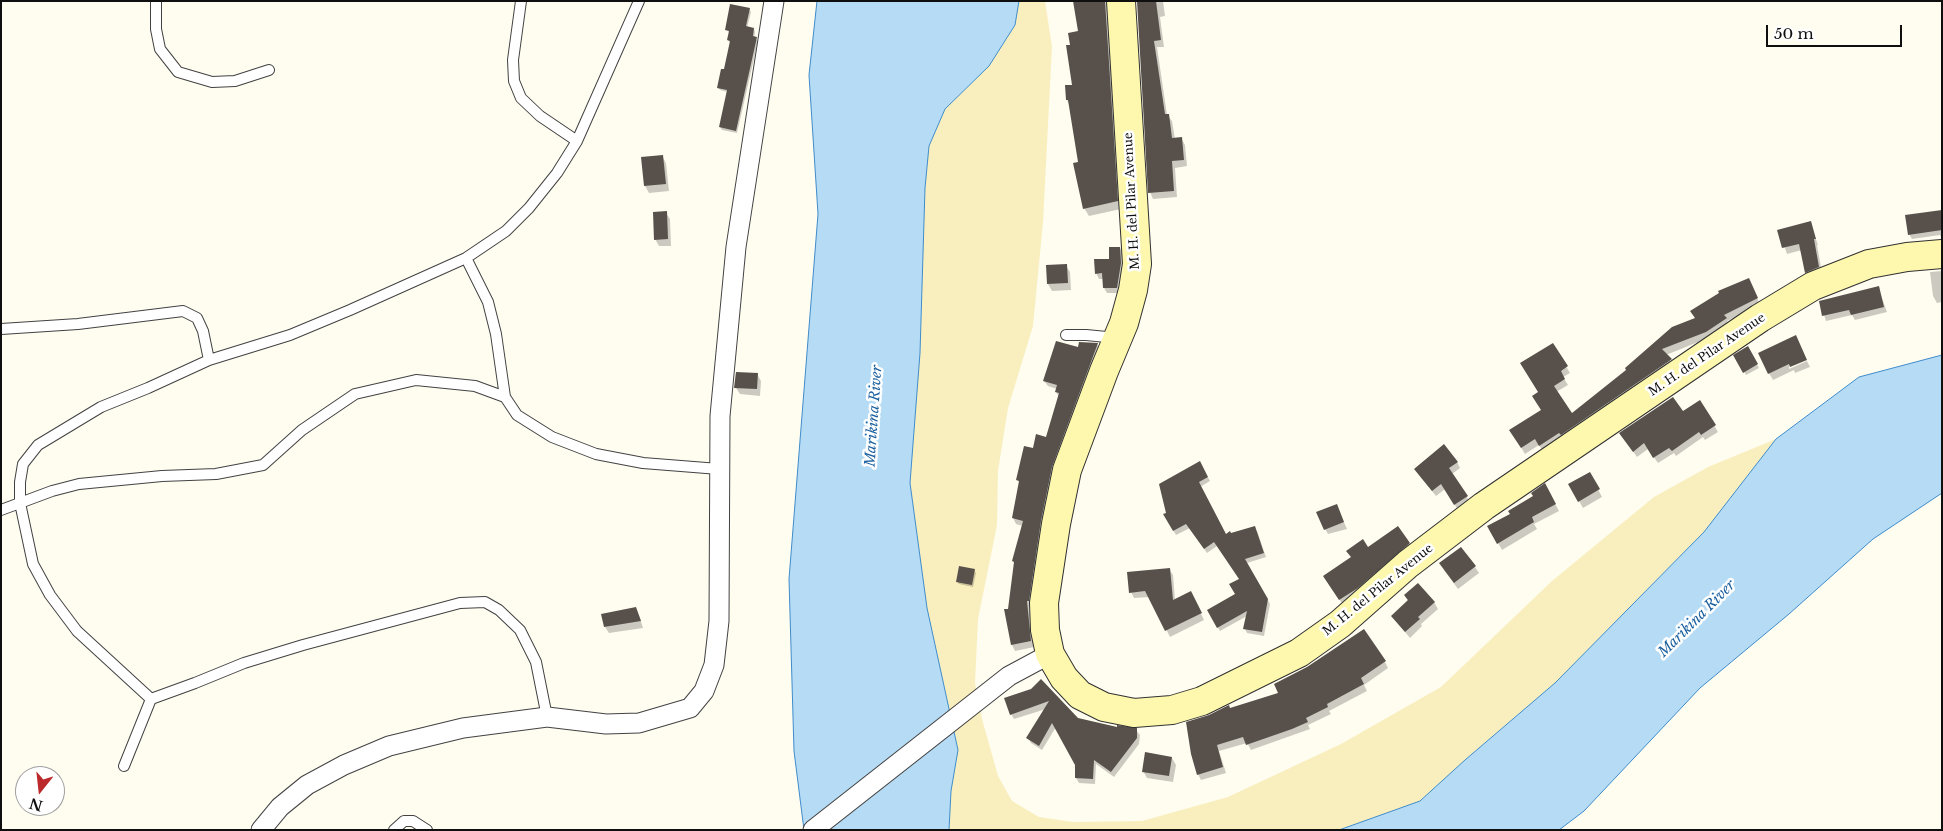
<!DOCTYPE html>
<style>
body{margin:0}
#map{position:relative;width:1943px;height:831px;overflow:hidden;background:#fffcf0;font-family:"Libre Baskerville",serif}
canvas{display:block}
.frame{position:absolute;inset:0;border:2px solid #0f0f0f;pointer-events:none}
.north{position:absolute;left:15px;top:766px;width:50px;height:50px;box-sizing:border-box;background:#fff;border:1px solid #9f9f9f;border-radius:50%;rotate:196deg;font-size:14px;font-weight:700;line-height:20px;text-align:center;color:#0f0f0f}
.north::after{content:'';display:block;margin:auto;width:18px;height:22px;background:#bc292a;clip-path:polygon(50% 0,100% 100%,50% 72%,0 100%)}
.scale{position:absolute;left:1766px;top:25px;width:136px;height:22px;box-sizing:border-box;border:2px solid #0f0f0f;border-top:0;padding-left:6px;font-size:15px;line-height:18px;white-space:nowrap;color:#0f0f0f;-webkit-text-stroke:4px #fff;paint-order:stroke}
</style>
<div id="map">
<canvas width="1943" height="831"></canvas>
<div class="frame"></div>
<div class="north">N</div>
<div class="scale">50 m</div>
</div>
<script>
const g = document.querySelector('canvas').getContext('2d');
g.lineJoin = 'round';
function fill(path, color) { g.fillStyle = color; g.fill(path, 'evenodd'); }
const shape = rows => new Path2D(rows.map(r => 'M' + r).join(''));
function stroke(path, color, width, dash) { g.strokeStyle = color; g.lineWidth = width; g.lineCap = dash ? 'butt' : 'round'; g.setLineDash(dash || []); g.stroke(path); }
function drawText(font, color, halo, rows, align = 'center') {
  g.font = font + ' "Libre Baskerville",serif'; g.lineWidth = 5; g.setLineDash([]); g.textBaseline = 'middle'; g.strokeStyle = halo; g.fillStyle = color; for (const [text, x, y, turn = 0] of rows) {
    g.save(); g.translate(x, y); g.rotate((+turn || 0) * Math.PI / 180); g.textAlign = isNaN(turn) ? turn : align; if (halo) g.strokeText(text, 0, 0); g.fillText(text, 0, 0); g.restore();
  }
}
const sand = shape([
 [1019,1,1045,1,1052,47,1043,222,1033,326,1008,408,998,471,997,525,978,619,975,683,982,719,998,776,1012,801,1039,817,1073,822,1142,821,1228,797,1341,744,1441,687,1552,581,1654,497,1708,467,1776,439,1704,532,1555,683,1465,760,1420,802,1339,830,949,830,951,791,958,750,927,608,910,483,920,353,925,188,929,146,945,109,989,66,1015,25]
]);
const water = shape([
 [817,1,1019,1,1015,25,989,66,945,109,929,146,925,188,920,353,910,483,927,608,958,750,951,791,949,830,804,830,794,751,789,579,818,214,809,75,817,1],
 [1942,355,1942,493,1873,539,1789,614,1700,688,1584,811,1559,830,1339,830,1420,801,1465,760,1555,683,1704,532,1776,439,1859,377,1942,355]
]);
const shadow = shape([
 [1074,1,1110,1,1121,209,1089,216,1084,208,1080,163,1069,104,1067,100,1074,86,1072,46,1079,32],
 [1138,1,1163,1,1165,16,1160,17,1164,47,1157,47,1167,115,1172,121,1175,139,1181,138,1185,145,1187,166,1175,168,1177,197,1153,199,1150,192],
 [749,9,751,12,747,28,754,29,755,32,754,38,758,41,737,133,722,130,720,127,728,92,720,90,718,87,725,71,730,43,728,40,730,33,727,30],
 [662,156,666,163,669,191,649,193,645,186,643,158],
 [1942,211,1942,239,1940,235,1912,239,1909,234],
 [666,213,670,219,671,246,659,246,655,239],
 [1810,222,1818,245,1817,245,1822,273,1809,278,1806,272,1802,250,1787,254,1779,231],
 [1120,248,1123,254,1124,270,1120,293,1107,293,1104,288,1104,279,1099,279,1096,273],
 [1066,266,1070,272,1071,290,1052,291,1048,284],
 [1942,271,1942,302,1937,303,1933,296,1930,272],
 [1752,286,1760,305,1727,321,1729,325,1708,338,1666,355,1674,366,1543,451,1539,445,1525,454,1511,431,1542,411,1539,393,1553,345,1570,373,1563,377,1568,385,1556,392,1572,415,1696,319],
 [1878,287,1887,312,1855,320,1852,315,1826,321,1820,302],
 [1796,337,1806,359,1789,366,1789,369,1807,361,1810,367,1795,373,1794,370,1773,380,1769,373],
 [1097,344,1100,350,1031,607,1029,606,1034,647,1015,651,1012,645,1010,610,1023,526,1016,524,1013,518,1020,484,1018,480,1034,450,1047,438,1059,397,1056,392,1057,389,1048,386,1044,381,1079,348],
 [1748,348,1759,368,1746,375,1735,355],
 [757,374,761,381,760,396,740,394,736,388],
 [1700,402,1718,432,1705,440,1703,437,1676,456,1674,453,1658,463,1648,449,1637,457,1624,439,1683,413],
 [1457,462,1460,468,1452,474,1470,502,1458,510,1445,489,1436,496,1419,475],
 [1200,463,1210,481,1200,487,1225,536,1257,531,1266,557,1247,563,1270,604,1264,636,1247,633,1245,629,1247,616,1220,631,1208,610,1236,594,1241,579,1217,546,1207,553,1190,528,1176,535,1165,515],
 [1590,474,1602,497,1583,508,1570,485],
 [1545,485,1559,511,1534,524,1537,529,1502,550,1489,527,1511,514,1534,496],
 [1340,513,1347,529,1328,534,1324,527],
 [1409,544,1413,550,1344,606,1328,583,1368,549],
 [1475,567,1479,573,1458,589,1444,570],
 [1169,569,1173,575,1175,600,1194,599,1204,620,1170,637,1150,597,1134,598,1131,592],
 [974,570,976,573,973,587,959,584,957,581],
 [1405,596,1434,602,1438,609,1421,624,1422,626,1410,638,1392,616,1408,601],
 [639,615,643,628,609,633,605,627],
 [1385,662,1388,668,1364,685,1367,691,1329,711,1331,714,1308,725,1310,729,1251,750,1247,743,1219,751,1226,773,1201,780,1198,774,1231,710],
 [1041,681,1078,719,1118,729,1136,730,1140,735,1139,744,1114,777,1096,764,1095,784,1079,783,1076,778,1077,764,1056,727,1042,750,1031,743,1028,738,1046,709,1014,719,1011,714],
 [1172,758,1176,765,1173,782,1147,778,1143,771]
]);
const building = shape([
 [1073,1,1105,1,1118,201,1083,209,1073,163,1078,162,1068,100,1066,100,1065,85,1072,85,1066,45,1070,45,1068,33,1078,31],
 [1137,1,1156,1,1161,40,1154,41,1165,114,1169,114,1172,138,1182,137,1184,160,1172,161,1174,191,1148,193],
 [730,4,750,8,746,26,754,28,753,36,757,37,736,131,719,127,727,90,717,88,721,69,724,69,730,41,727,40,729,31,725,30],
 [663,155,666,184,644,186,641,157],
 [1942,210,1942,230,1908,235,1905,215],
 [667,211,668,239,654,240,653,212],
 [1811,221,1816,239,1814,239,1819,267,1805,273,1799,244,1782,248,1777,230],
 [1109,247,1120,247,1121,263,1117,288,1103,288,1102,273,1095,274,1094,259,1109,259],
 [1067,264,1068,283,1047,284,1046,265],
 [1749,278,1758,298,1724,315,1727,318,1706,332,1662,349,1672,359,1561,435,1559,433,1539,446,1535,439,1521,448,1509,430,1541,410,1532,396,1538,392,1520,363,1553,343,1568,366,1561,371,1565,379,1554,386,1572,413,1626,370,1625,368,1672,327,1695,318,1690,311,1719,293,1718,291],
 [1879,286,1884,307,1851,315,1849,310,1822,316,1819,301],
 [1796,335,1807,360,1790,367,1789,364,1768,374,1758,353],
 [1056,341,1078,347,1079,342,1098,343,1052,467,1041,521,1029,601,1027,601,1031,641,1011,645,1004,609,1008,609,1014,562,1012,561,1023,521,1012,518,1019,481,1016,480,1024,446,1033,448,1036,434,1046,437,1059,393,1055,392,1057,385,1043,381],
 [1748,346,1758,364,1743,373,1733,355],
 [736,372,758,373,757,389,734,388],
 [1673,397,1683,411,1700,400,1716,425,1701,435,1699,432,1672,451,1669,448,1653,458,1644,443,1633,452,1619,433],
 [1444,444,1458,462,1449,468,1468,496,1454,505,1441,484,1432,491,1414,469],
 [1200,461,1208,477,1199,482,1226,534,1230,531,1231,533,1255,526,1264,553,1245,559,1268,599,1262,632,1243,629,1247,611,1217,628,1207,610,1235,594,1229,584,1239,579,1214,542,1204,549,1186,524,1173,531,1163,514,1166,513,1159,484],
 [1590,472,1600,489,1578,502,1568,484],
 [1545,483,1556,504,1532,517,1534,522,1497,544,1487,526,1510,514,1508,511,1533,496,1531,493],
 [1337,504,1344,522,1324,530,1316,512],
 [1398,526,1410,543,1358,588,1339,600,1323,576,1351,557,1346,551,1363,539,1368,547],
 [1461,547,1476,566,1454,583,1439,563],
 [959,566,975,569,972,585,956,582],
 [1170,568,1173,600,1191,591,1202,613,1165,631,1145,591,1129,593,1127,572],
 [1418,583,1435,602,1418,617,1420,619,1405,632,1391,616,1408,600,1404,595],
 [636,607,641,621,604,627,601,614],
 [1364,629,1386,661,1361,678,1364,684,1327,704,1328,707,1306,718,1308,722,1292,729,1246,745,1243,737,1217,745,1223,767,1197,775,1191,754,1186,722,1209,715,1229,705,1230,708,1278,693,1274,684,1307,667],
 [1041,679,1078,718,1117,727,1117,725,1137,728,1137,738,1111,772,1094,760,1093,779,1075,778,1075,765,1052,723,1039,746,1026,738,1049,701,1010,715,1004,698,1031,689],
 [1145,752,1172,757,1169,776,1142,772]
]);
const lane = shape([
 [156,1,156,29,160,49,178,72,212,82,235,81,269,70],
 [521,1,513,60,514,81,521,98,540,116,577,141],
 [466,258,488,302,496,334,505,397,517,415,552,437,596,454,643,463,719,469],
 [1,329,78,324,183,311,197,318,203,331,209,360],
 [1066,335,1086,335,1117,338],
 [1,510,52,491,79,484,162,476,216,474,263,465,302,430,355,394,416,380,475,386,505,397],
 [151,699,77,631,50,595,33,564,20,503,20,482,23,464,38,445,101,407,148,388,209,360,290,335,350,310,466,258,506,231,529,208,557,173,577,141,639,1],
 [124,766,151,699,195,683,244,663,303,645,460,603,485,602,499,610,520,630,536,662,547,717],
 [394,830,404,821,413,821,427,830]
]);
const street = shape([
 [261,830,280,807,307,785,344,765,389,746,463,728,547,717,606,724,639,723,690,708,704,691,714,665,719,621,720,416,736,247,774,1],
 [813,830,1009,676,1050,654]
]);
const secondary = shape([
 [1121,1,1137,264,1133,290,1124,323,1104,371,1067,470,1056,524,1044,603,1045,630,1050,654,1064,678,1080,695,1104,707,1134,713,1172,710,1202,701,1299,653,1340,624,1408,564,1484,506,1760,318,1813,286,1869,264,1907,257,1942,254]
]);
const streetNames = [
 ["M. H. del Pilar Avenue",1132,201,-93],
 ["M. H. del Pilar Avenue",1707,355,-34],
 ["M. H. del Pilar Avenue",1378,590,-39]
];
const waterNames = [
 ["Marikina River",874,416,-86],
 ["Marikina River",1697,619,-45]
];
fill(sand, '#f9efbe');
fill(water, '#b6dbf5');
stroke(water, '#3f8cca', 1);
fill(shadow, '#0003');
fill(building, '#57504b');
stroke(lane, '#424242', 12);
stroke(street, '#424242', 21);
stroke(secondary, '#313131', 30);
stroke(lane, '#fff', 10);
stroke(street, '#fff', 19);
stroke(secondary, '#fdf8ad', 28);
drawText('12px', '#0f0f0f', '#fff', streetNames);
drawText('italic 14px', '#1a5f9e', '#fff', waterNames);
</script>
